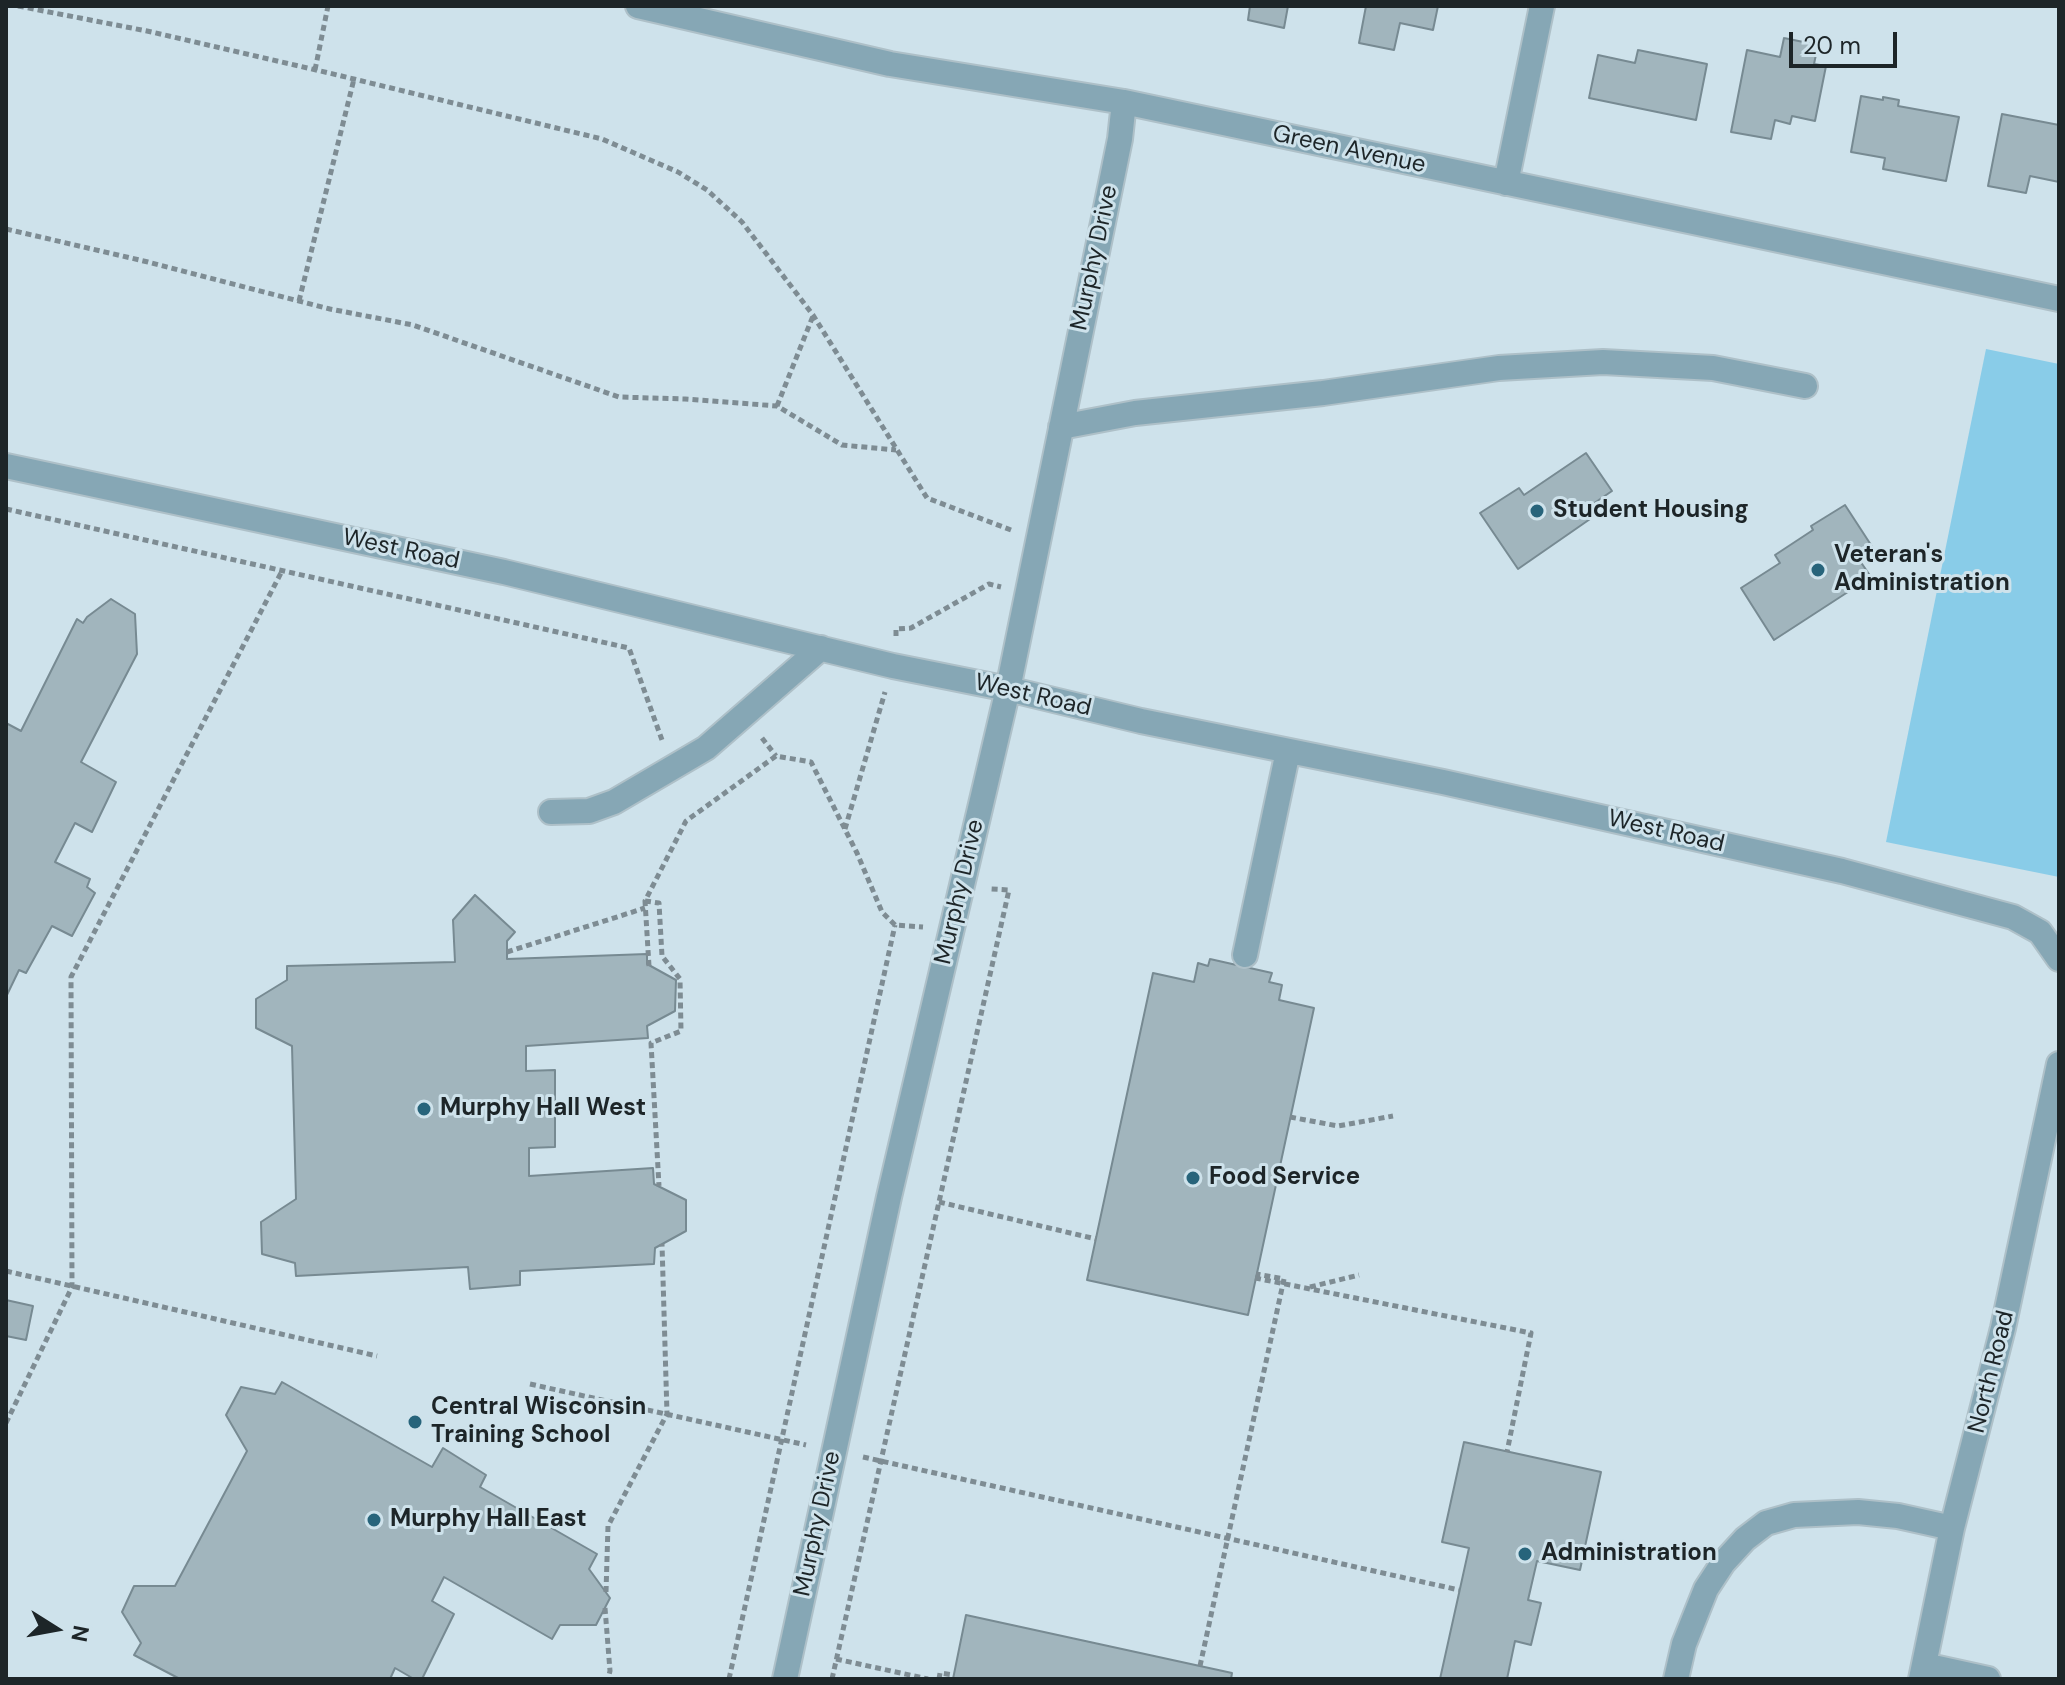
<!DOCTYPE html>
<style>
body{margin:0}
#map{position:relative;width:2065px;height:1685px;overflow:hidden;background:#cee2eb;font-family:"DM Sans",sans-serif}
canvas{display:block}
.frame{position:absolute;inset:0;border:8px solid #1d2528;pointer-events:none}
.north{position:absolute;left:16px;top:1589px;width:80px;height:80px;-webkit-text-stroke:6px #cee2eb;paint-order:stroke;rotate:101deg;font-size:22px;font-weight:700;line-height:32px;text-align:center;color:#1d2528}
.north::after{content:'';display:block;margin:auto;width:28px;height:36px;background:#1d2528;clip-path:polygon(50% 0,100% 100%,50% 72%,0 100%)}
.scale{position:absolute;left:1789px;top:32px;width:108px;height:36px;box-sizing:border-box;border:4px solid #1d2528;border-top:0;padding-left:10px;font-size:24px;line-height:28px;white-space:nowrap;color:#1d2528;-webkit-text-stroke:6px #cee2eb;paint-order:stroke}
</style>
<div id="map">
<canvas width="2065" height="1685"></canvas>
<div class="frame"></div>
<div class="north">N</div>
<div class="scale">20 m</div>
</div>
<script>
const g = document.querySelector('canvas').getContext('2d');
g.lineJoin = 'round';
function fill(path, color) { g.fillStyle = color; g.fill(path, 'evenodd'); }
const shape = rows => new Path2D(rows.map(r => 'M' + r).join(''));
function stroke(path, color, width, dash) { g.strokeStyle = color; g.lineWidth = width; g.lineCap = dash ? 'butt' : 'round'; g.setLineDash(dash || []); g.stroke(path); }
function drawText(font, color, halo, rows, align = 'center') {
  g.font = font + ' "DM Sans",sans-serif'; g.lineWidth = 6; g.setLineDash([]); g.textBaseline = 'middle'; g.strokeStyle = halo; g.fillStyle = color; for (const [text, x, y, turn = 0] of rows) {
    g.save(); g.translate(x, y); g.rotate((+turn || 0) * Math.PI / 180); g.textAlign = isNaN(turn) ? turn : align; if (halo) g.strokeText(text, 0, 0); g.fillText(text, 0, 0); g.restore();
  }
}
const green = shape([
 [1986,349,2059,364,2059,877,1886,842]
]);
const building = shape([
 [1250,6,1288,6,1284,28,1248,20,1250,6],
 [1366,6,1438,6,1433,30,1400,23,1394,50,1359,43,1366,6],
 [1784,38,1818,45,1814,64,1826,66,1815,121,1792,116,1790,124,1775,120,1771,139,1731,132,1747,50,1780,57,1784,38],
 [1638,50,1707,64,1696,120,1589,98,1598,55,1635,63,1638,50],
 [1861,96,1883,100,1883,97,1899,100,1898,106,1959,117,1946,181,1883,169,1885,158,1851,152,1861,96],
 [2002,114,2059,125,2059,182,2030,176,2026,193,1988,186,2002,114],
 [1586,453,1612,491,1587,508,1593,517,1518,569,1480,513,1519,488,1524,495,1586,453],
 [1845,505,1873,548,1858,558,1871,577,1774,640,1741,588,1780,563,1775,555,1813,530,1811,526,1845,505],
 [111,599,135,614,137,654,81,762,116,782,92,832,75,823,55,862,90,879,87,887,95,893,72,936,52,926,26,973,19,970,6,997,6,723,21,731,77,619,83,623,87,617,111,599],
 [475,895,515,932,507,941,507,959,647,954,647,964,676,980,675,1011,647,1026,648,1038,526,1046,526,1071,555,1070,555,1147,529,1148,529,1176,653,1168,654,1184,686,1200,686,1231,655,1248,654,1264,520,1271,520,1285,470,1289,468,1267,296,1276,295,1263,262,1254,261,1222,296,1199,292,1046,256,1028,256,999,287,980,287,966,455,962,453,920,475,895],
 [1210,959,1272,973,1269,982,1282,985,1279,1000,1314,1008,1248,1315,1087,1280,1153,973,1194,982,1198,963,1208,966,1210,959],
 [6,1300,33,1306,26,1340,6,1336,6,1300],
 [282,1382,432,1467,443,1448,486,1475,480,1487,597,1554,589,1569,610,1598,596,1625,560,1625,552,1639,444,1577,432,1601,454,1614,422,1679,414,1679,395,1668,390,1679,180,1679,134,1655,141,1643,122,1612,134,1586,175,1586,247,1451,226,1415,241,1387,275,1394,282,1382],
 [1464,1442,1601,1472,1580,1570,1537,1561,1528,1600,1541,1603,1531,1645,1515,1641,1507,1679,1440,1679,1469,1548,1442,1542,1464,1442],
 [966,1615,1232,1673,1231,1679,953,1679,966,1615]
]);
const path = shape([
 [18,6,147,31,329,73,602,139,678,172,707,190,742,222,813,315,927,498,1011,530],
 [315,70,328,6],
 [6,229,148,262,330,309,413,325,619,397,685,399,777,406,842,445,896,450],
 [299,301,354,79],
 [777,406,813,316],
 [6,509,629,648,662,740],
 [896,636,896,629,911,628,989,584,1001,587],
 [762,738,776,756],
 [845,829,885,692],
 [645,901,659,903,662,956,680,979,681,1031,651,1043,659,1186],
 [507,952,645,908],
 [649,966,645,901,686,821,776,756,811,762,857,853,882,912,895,925,923,927],
 [1290,1117,1338,1126,1393,1116],
 [939,1202,1096,1239],
 [6,1271,377,1356],
 [1255,1278,1531,1333,1507,1452],
 [1310,1287,1359,1275],
 [530,1384,806,1445],
 [6,1423,72,1287,71,977,282,571],
 [863,1457,1459,1590],
 [606,1592,608,1526,667,1414,662,1244],
 [605,1608,610,1671,608,1679],
 [836,1659,928,1679],
 [729,1679,895,925],
 [832,1679,1009,890,991,889],
 [939,1679,940,1673,954,1675]
]);
const minor = shape([
 [638,6,890,64,1124,102,2059,299],
 [1506,183,1542,6],
 [1061,427,1135,413,1323,393,1499,368,1603,362,1713,368,1805,386],
 [6,466,504,572,893,666,1008,689,1141,721,1443,782,1842,871,2013,917,2040,932,2059,959],
 [551,812,589,811,614,802,706,748,821,648],
 [1245,955,1288,751],
 [1924,1665,1988,1679],
 [785,1679,889,1197,1008,689,1120,139,1124,102],
 [1676,1679,1684,1644,1706,1589,1723,1563,1745,1539,1766,1523,1794,1515,1858,1512,1898,1516,1952,1528],
 [1921,1679,1952,1528,2003,1328,2059,1064]
]);
const pathBridge = shape([
 [1200,1666,1284,1279,1256,1274]
]);
const markers = [
 [1537,511,8,"#27647b"],
 [1818,570,8,"#27647b"],
 [424,1109,8,"#27647b"],
 [1193,1178,8,"#27647b"],
 [415,1422,8,"#27647b"],
 [374,1520,8,"#27647b"],
 [1525,1554,8,"#27647b"]
];
const streetNames = [
 ["Green Avenue",1349,150,12],
 ["Murphy Drive",1095,258,-78],
 ["West Road",401,550,12],
 ["West Road",1033,696,13],
 ["West Road",1666,832,13],
 ["Murphy Drive",960,892,-77],
 ["North Road",1992,1372,-76],
 ["Murphy Drive",818,1524,-78]
];
const poiNames = [
 ["Student Housing",1553,511],
 ["Veteran's",1834,556],
 ["Administration",1834,584],
 ["Murphy Hall West",440,1109],
 ["Food Service",1209,1178],
 ["Central Wisconsin",431,1408],
 ["Training School",431,1436],
 ["Murphy Hall East",390,1520],
 ["Administration",1541,1554]
];
fill(green, '#89cce8');
fill(building, '#a1b5bd');
stroke(building, '#778a92', 2);
stroke(minor, '#aec0c8', 28);
stroke(path, '#7e8c93', 5, [6, 4]);
stroke(minor, '#86a7b5', 24);
stroke(pathBridge, '#7e8c93', 5, [6, 4]);
for (const [x, y, r, color] of markers) { const dot = new Path2D(); dot.arc(x, y, r, 0, 2 * Math.PI); g.fillStyle = color; g.fill(dot); stroke(dot, '#cee2eb', 3); }
drawText('24px', '#1d2528', '#cee2eb', streetNames);
drawText('bold 24px', '#1d2528', '#cee2eb', poiNames, 'left');
</script>
